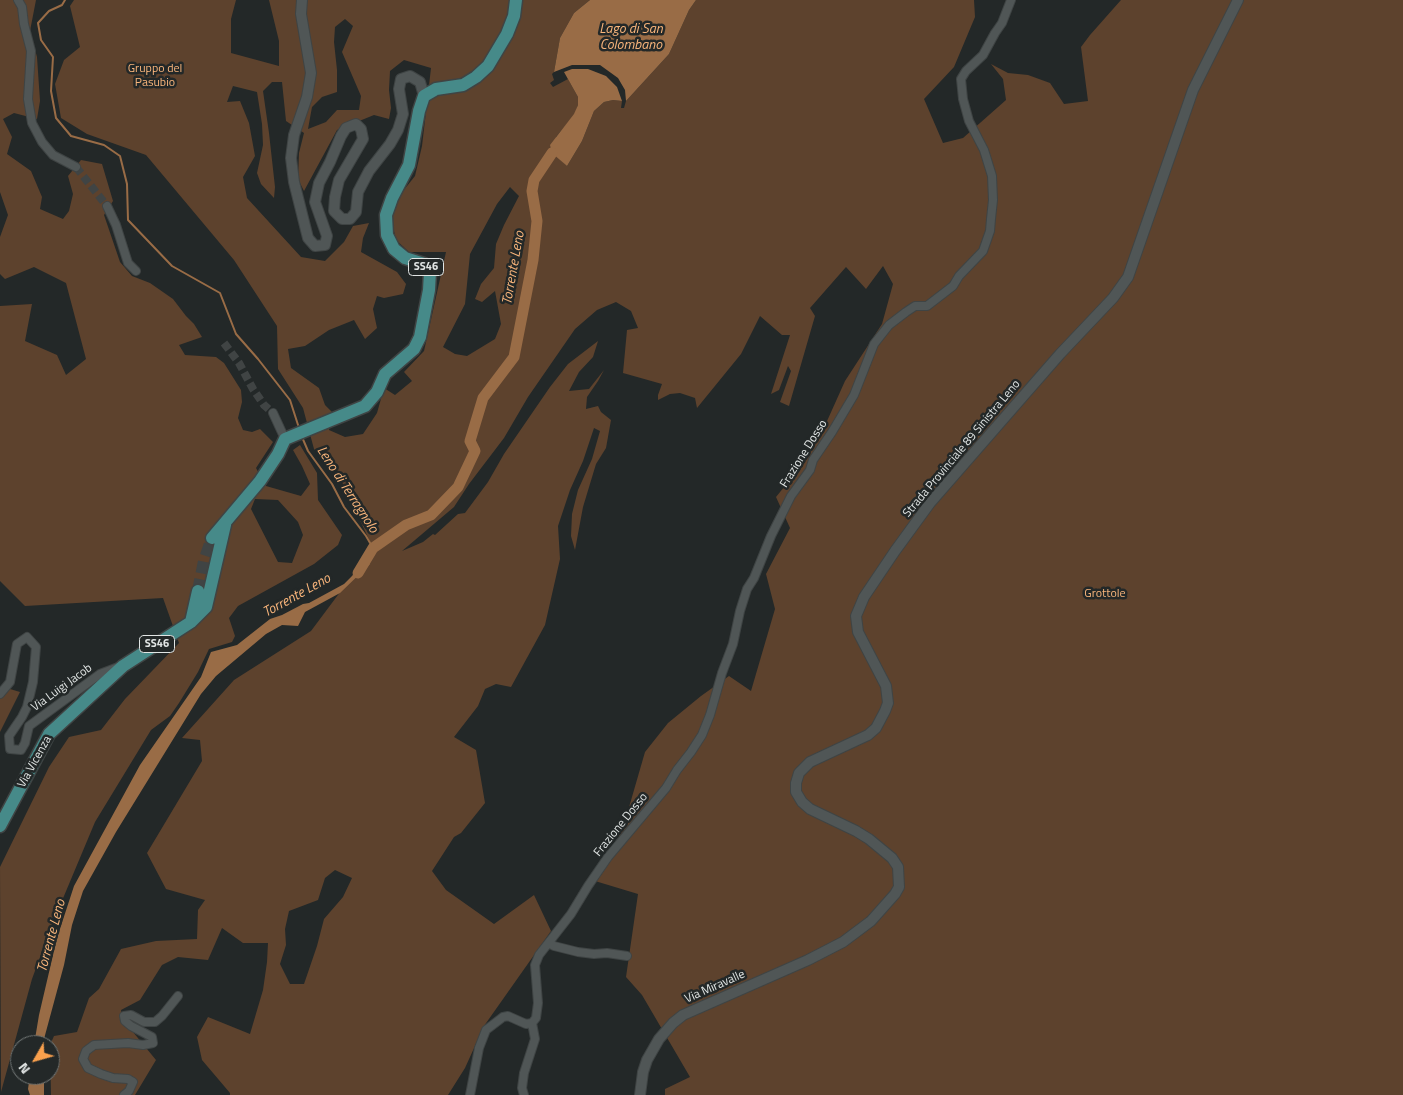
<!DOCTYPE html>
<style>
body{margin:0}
#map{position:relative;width:1403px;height:1095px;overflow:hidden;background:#232828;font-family:"Titillium Web",sans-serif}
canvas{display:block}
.north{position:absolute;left:10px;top:1035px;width:50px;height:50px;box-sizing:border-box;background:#232828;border:1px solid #6f7473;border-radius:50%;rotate:232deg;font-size:14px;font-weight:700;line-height:20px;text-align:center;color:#e1e5e4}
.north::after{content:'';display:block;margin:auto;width:18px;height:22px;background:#f9a04d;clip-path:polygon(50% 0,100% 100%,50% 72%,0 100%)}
</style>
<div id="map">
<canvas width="1403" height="1095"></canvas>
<div class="north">N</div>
</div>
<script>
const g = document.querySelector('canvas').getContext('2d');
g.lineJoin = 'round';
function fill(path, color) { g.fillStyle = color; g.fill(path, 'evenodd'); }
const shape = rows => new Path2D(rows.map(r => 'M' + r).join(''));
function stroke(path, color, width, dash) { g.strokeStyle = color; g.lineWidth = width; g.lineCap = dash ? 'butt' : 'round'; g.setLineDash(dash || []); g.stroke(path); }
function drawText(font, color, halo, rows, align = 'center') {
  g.font = font + ' "Titillium Web",sans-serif'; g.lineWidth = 5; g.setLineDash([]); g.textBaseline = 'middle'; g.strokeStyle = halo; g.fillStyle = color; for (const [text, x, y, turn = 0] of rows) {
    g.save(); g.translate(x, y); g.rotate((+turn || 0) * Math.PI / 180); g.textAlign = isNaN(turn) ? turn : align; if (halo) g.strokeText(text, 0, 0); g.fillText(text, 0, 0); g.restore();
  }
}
const green = shape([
 [0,0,36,0,30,31,37,57,40,101,37,119,14,113,3,119,12,137,7,154,31,171,42,197,40,209,63,219,69,211,73,194,68,176,81,160,102,164,113,201,104,215,120,262,132,276,150,283,173,299,186,316,194,324,202,337,179,345,185,355,216,357,224,363,241,390,242,402,238,418,243,430,252,432,260,429,273,442,256,468,266,486,301,496,310,484,302,466,293,450,300,445,317,473,318,500,342,535,338,545,314,564,238,606,229,618,235,636,232,642,209,649,198,672,179,703,170,716,151,730,95,822,51,927,32,979,1,1092,0,867,49,767,69,737,101,730,125,699,179,643,163,598,25,606,0,581,0,306,32,304,25,341,57,355,66,375,86,359,66,283,34,267,5,279,0,274,0,237,8,215,0,192],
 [255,499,278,500,298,522,303,535,292,563,278,562,251,509],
 [74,0,236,0,231,19,231,53,279,66,279,41,269,0,590,0,574,13,560,38,554,72,552,74,554,80,550,83,553,87,568,79,578,97,578,105,575,114,556,137,560,159,567,166,582,141,594,111,604,102,613,100,622,101,621,108,624,108,626,101,669,54,689,10,696,0,974,0,975,17,954,67,924,99,943,143,963,138,1006,100,1003,79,991,64,1008,73,1028,75,1050,83,1064,104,1088,101,1081,47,1090,35,1121,0,1403,0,1403,1095,665,1095,665,1089,690,1077,642,995,626,977,638,894,595,881,623,828,645,752,668,723,701,696,729,676,751,691,775,609,766,574,790,528,776,497,793,476,823,430,845,381,882,324,893,284,883,266,866,289,846,267,810,308,815,316,789,406,780,402,791,371,788,366,779,390,771,394,790,335,782,335,760,316,741,354,697,408,695,398,680,393,670,394,658,400,658,395,662,384,623,373,627,330,638,328,631,311,616,302,597,310,575,329,528,397,504,438,469,484,454,507,402,551,423,542,433,534,435,535,458,514,465,513,488,482,504,454,550,387,568,364,598,341,593,357,579,372,569,391,589,389,604,370,598,381,587,397,586,409,598,406,601,412,611,420,606,448,596,464,583,507,575,550,571,536,572,514,578,490,592,459,600,431,594,428,583,461,570,490,558,526,560,559,545,625,511,687,496,684,485,689,478,706,454,737,476,750,485,803,461,833,454,837,432,871,446,890,494,924,534,895,551,931,484,1026,465,1068,448,1095,230,1095,230,1093,202,1060,197,1037,208,1017,250,1034,263,990,267,962,268,943,243,943,222,928,208,960,178,957,162,965,140,1000,121,1010,123,1025,133,1032,156,1060,135,1095,51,1095,50,1045,54,1036,77,1032,89,998,99,989,121,949,156,941,197,939,198,910,205,900,166,889,147,853,202,761,200,740,182,738,234,680,311,631,373,548,335,467,326,461,314,449,303,408,278,369,277,326,234,260,146,155,87,134,61,118,55,84,64,60,80,47,70,6],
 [345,19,353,26,342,52,361,96,359,110,337,110,326,122,308,129,312,107,322,97,337,92,337,70,334,42,335,27],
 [404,60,431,68,422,146,415,176,395,201,392,222,396,240,409,252,446,252,424,351,404,372,412,381,395,395,384,388,377,413,363,434,345,437,329,430,332,412,325,405,319,388,291,368,288,349,305,346,329,330,354,320,365,339,377,328,373,309,377,296,384,298,403,294,406,284,397,272,361,252,363,238,369,223,353,226,344,242,325,261,301,257,247,198,243,177,255,156,249,123,240,101,227,102,233,86,257,92,262,124,263,145,257,173,261,184,274,198,275,187,269,133,263,91,272,82,282,82,286,121,304,133,299,153,298,179,304,191,337,130,374,115,389,119,391,108,389,90,390,71],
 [510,187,519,196,504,225,496,244,494,268,481,284,475,299,482,302,495,291,501,324,495,339,467,356,455,354,443,347,465,304,470,254,497,204],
 [335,870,352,878,343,897,324,919,317,946,304,984,290,984,280,964,286,945,285,929,289,911,318,900,325,878],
 [0,686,20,692,0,732]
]);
const water = shape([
 [590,0,696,0,689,10,669,54,626,101,625,90,618,78,600,65,572,65,554,72,560,38,574,13],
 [572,69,588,69,606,76,617,87,622,101,613,100,604,102,594,111,582,141,567,166,552,153,550,145,574,114,578,105,578,97,564,72],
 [363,558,370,564,340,593,305,612,298,626,282,625,266,634,216,676,201,694,116,832,83,891,72,925,64,965,44,1039,44,1045,34,1045,39,1015,57,938,74,886,140,765,201,677,211,652,237,645,270,619,282,615,303,604,309,603,344,584,353,575],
 [30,1075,44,1075,44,1095,30,1095,28,1089]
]);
const stream = shape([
 [65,0,62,5,49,11,38,23,41,40,53,57,51,91,56,118,71,136,104,145,120,156,127,184,128,220,172,266,220,293,236,334,258,359,290,400,299,428],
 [302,437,308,451,332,484,344,507,366,536,373,548]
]);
const river = shape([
 [358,573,373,548,406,525,431,515,458,487,475,451,470,441,483,398,514,357,533,260,537,221,532,191,534,180,552,153]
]);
const minorTunnel = shape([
 [76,167,107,206],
 [224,343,239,363,253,389,264,405,273,413]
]);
const primaryTunnel = shape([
 [198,591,204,561,212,538]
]);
const minor = shape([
 [18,0,22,7,24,24,31,51,28,99,32,123,42,142,53,155,76,167],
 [107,206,116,225,128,263,136,271],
 [273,413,285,439],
 [0,694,10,682,17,644,27,637,36,647,33,682,27,707,22,717,9,736,10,749,21,750,25,743,29,726,100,674,121,666],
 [549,943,554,946,578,952,594,954,607,953,627,956],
 [124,1095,129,1091,133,1082,128,1079,113,1078,101,1074,88,1068,83,1059,86,1051,94,1045,128,1043,143,1045,153,1043,152,1037,131,1026,125,1021,124,1016,131,1015,144,1022,155,1022,162,1016,178,996],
 [470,1095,479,1048,486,1030,503,1017,508,1016,526,1024,532,1023,536,1018,538,1003,535,965,539,955,571,914,588,886,608,857,666,788,677,770,691,752,702,735,710,715,722,673,733,644,740,611,747,589,754,578,771,536,791,496,810,470,813,460,832,432,854,395,874,344,889,325,906,312,915,306,927,306,953,286,959,276,983,251,990,231,991,219,993,200,992,176,984,150,969,121,963,99,961,79,966,71,983,55,995,33,1002,23,1011,0],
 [524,1095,522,1088,524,1073,535,1039,532,1023]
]);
const tertiary = shape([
 [302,0,301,14,311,73,307,97,294,135,291,158,294,182,308,238,315,246,325,245,327,236,315,202,319,183,330,162,341,136,346,128,356,124,361,129,363,139,339,180,335,197,334,211,342,219,350,219,356,212,358,192,369,171,390,144,398,130,403,114,399,89,401,79,410,76,420,82,424,96],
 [640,1095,643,1072,647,1060,659,1039,673,1023,683,1015,808,960,843,942,871,921,895,894,899,887,898,867,892,858,869,839,856,831,810,809,802,802,796,792,796,783,799,773,810,762,868,735,876,728,885,711,888,703,886,686,858,632,856,616,864,597,895,551,930,503,1060,354,1113,298,1128,277,1193,90,1238,0]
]);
const primary = shape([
 [212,538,260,481,278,454,285,439,365,406,377,392,385,374,414,349,420,337,429,290,430,272,424,264,405,258,394,249,387,235,386,215,392,198,409,165,419,111,424,96,436,89,463,85,476,77,488,66,507,34,514,16,516,0],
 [191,622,198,591],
 [0,826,49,734,123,666,191,622,206,607,225,525]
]);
const shields = [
 [426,267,35],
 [157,644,35]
];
const shieldNames = [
 ["SS46",426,267],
 ["SS46",157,644]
];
const parkNames = [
 ["Gruppo del",155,69],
 ["Pasubio",155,83],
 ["Grottole",1105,594]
];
const streetNames = [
 ["Strada Provinciale 89 Sinistra Leno",962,449,-50],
 ["Frazione Dosso",804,454,-58],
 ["Via Luigi Jacob",62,688,-36],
 ["Via Vicenza",35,762,-61],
 ["Frazione Dosso",621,825,-51],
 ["Via Miravalle",715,987,-24]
];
const waterNames = [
 ["Lago di San",631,30],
 ["Colombano",631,46],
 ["Torrente Leno",514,268,-80],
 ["Leno di Terragnolo",347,490,57],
 ["Torrente Leno",297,596,-29],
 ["Torrente Leno",52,936,-75]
];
fill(green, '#5d422d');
fill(water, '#996c46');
stroke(stream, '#996c46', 2);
stroke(river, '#996c46', 11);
stroke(minorTunnel, '#404444', 8, [8, 4]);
stroke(primaryTunnel, '#404444', 12, [12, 6]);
stroke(minor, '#3f4444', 10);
stroke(tertiary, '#3f4444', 12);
stroke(primary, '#3f4444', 15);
stroke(minor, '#505656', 8);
stroke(tertiary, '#505656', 10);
stroke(primary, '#468a89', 12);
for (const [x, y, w] of shields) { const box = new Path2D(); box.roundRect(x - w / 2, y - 8.5, w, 17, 4); g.fillStyle = '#232828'; g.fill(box); stroke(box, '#e1e5e4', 1); }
drawText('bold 11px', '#e1e5e4', null, shieldNames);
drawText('12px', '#fab67c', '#232828', parkNames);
drawText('12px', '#e1e5e4', '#232828', streetNames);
drawText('italic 14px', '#f9b57b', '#232828', waterNames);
</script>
